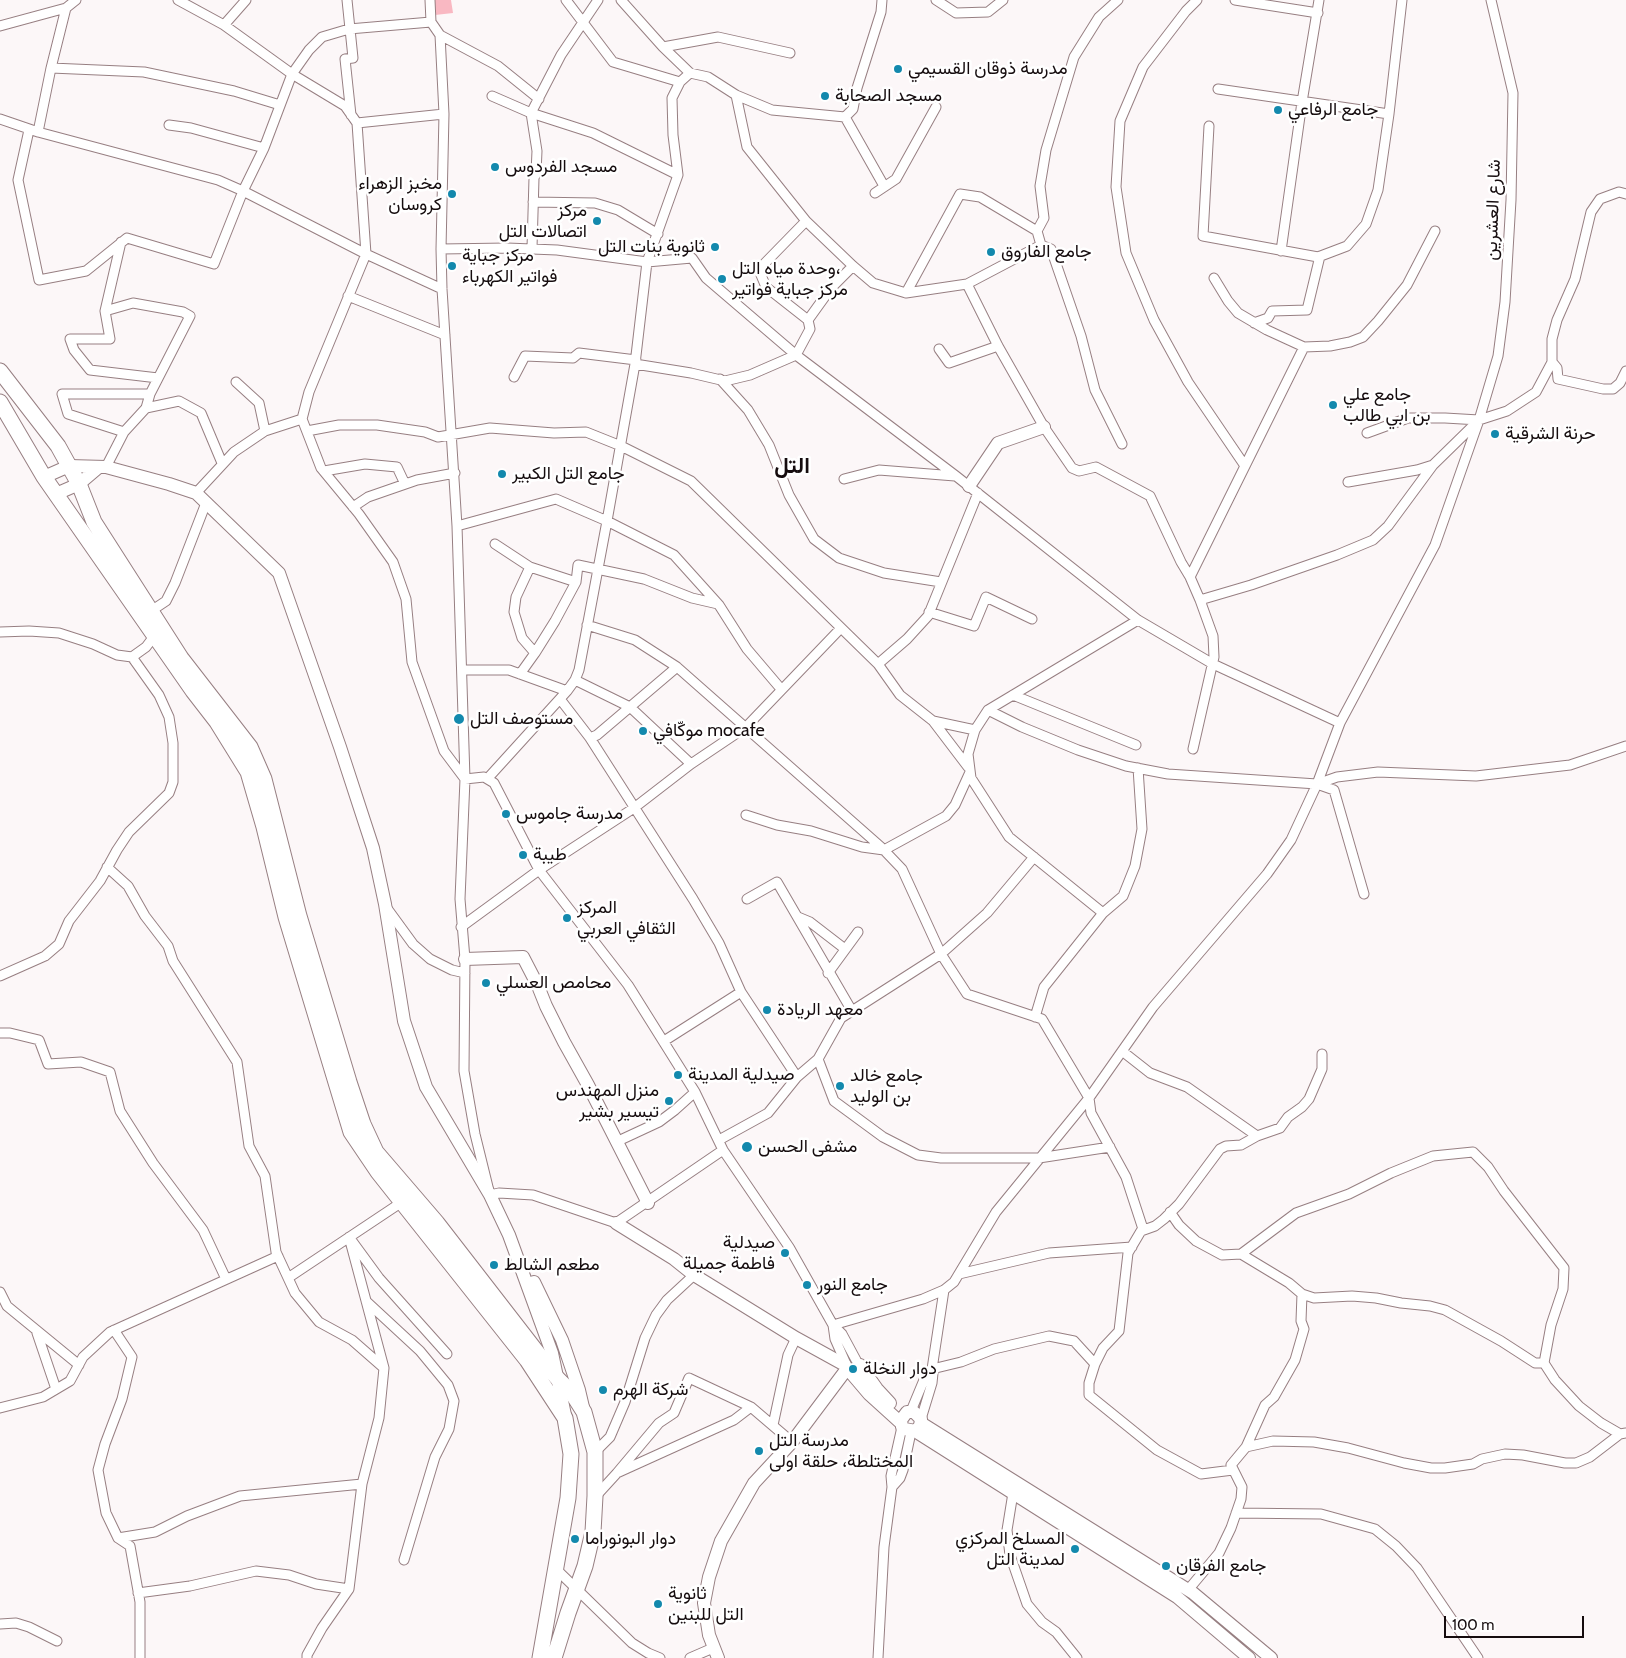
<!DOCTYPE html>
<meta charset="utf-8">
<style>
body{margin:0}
#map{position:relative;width:1626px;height:1658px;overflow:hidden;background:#fcf7f8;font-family:Cabin,sans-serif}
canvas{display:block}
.scale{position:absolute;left:1444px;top:1616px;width:140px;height:22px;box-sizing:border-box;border:2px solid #150c0e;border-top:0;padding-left:6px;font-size:15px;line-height:18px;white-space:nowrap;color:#150c0e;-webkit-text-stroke:4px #fff;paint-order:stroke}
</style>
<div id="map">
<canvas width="1626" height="1658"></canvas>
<div class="scale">100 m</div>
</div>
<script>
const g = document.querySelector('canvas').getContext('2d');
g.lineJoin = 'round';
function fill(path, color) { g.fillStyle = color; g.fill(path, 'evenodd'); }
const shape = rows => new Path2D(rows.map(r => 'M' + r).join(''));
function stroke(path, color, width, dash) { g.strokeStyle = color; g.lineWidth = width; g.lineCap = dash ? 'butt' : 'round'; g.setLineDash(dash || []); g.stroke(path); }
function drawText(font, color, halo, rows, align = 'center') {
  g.font = font + ' Cabin,Vazirmatn,sans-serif'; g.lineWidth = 5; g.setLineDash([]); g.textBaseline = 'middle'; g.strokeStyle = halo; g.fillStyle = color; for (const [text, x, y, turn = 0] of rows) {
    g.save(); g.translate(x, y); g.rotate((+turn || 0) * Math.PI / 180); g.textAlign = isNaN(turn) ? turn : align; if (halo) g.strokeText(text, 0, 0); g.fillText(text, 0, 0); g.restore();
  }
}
const green = shape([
 [430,0,451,0,453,13,435,15]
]);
const street = shape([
 [178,0,224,25,292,74,345,106,357,123,366,254,309,392,302,419,321,468,359,514,393,562,406,599,412,662,444,751,465,779,484,777,494,783,539,870,628,985,695,1092,723,1150,789,1247,833,1325,842,1334,856,1360],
 [347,0,353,58,345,59,351,115],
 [430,0,431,22,440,35,444,114,441,249,442,289,457,526,465,779,460,899,465,959,464,1071,475,1134,490,1195,499,1193,533,1195,616,1223,723,1150],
 [566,0,613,62,680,82],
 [621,0,663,47,690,73,708,77,736,95,772,110,845,117,853,109,857,88,881,12,882,0],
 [936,0,956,13,988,12,1003,0],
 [1197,0,1186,11,1143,67,1120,121,1116,187,1126,253,1154,320,1188,382,1245,466],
 [1235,0,1318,13],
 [224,25,246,0],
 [0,26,66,8,76,0],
 [440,35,498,66,539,99],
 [663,47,718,37,790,53],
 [51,68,144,72,234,91,280,105],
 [1218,89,1389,114],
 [736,95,747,147,806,221,853,266,873,283,906,293,967,284,1041,245,1037,231,980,197,960,194,906,293],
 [492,96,531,113,593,133,678,175],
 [845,117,884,186],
 [0,119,38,132,218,180,243,191,366,254,442,289],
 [357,123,444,114],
 [169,125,191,128,264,148],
 [1209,126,1203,236,1318,257,1347,246,1366,224,1378,190,1389,114,1402,0],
 [29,130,18,180,39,280,86,271,127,238,214,264,243,191,264,148,292,74,309,50,322,37,349,29,431,22],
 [38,132,51,68,66,8],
 [875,193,896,179,936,107],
 [533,202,595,203,618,210,658,234],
 [806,221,765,263,761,275,766,287,808,320],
 [1037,231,1044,218,1040,186,1046,150,1074,57,1099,17,1118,0],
 [121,242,105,311,133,303,183,312,190,316,150,394,146,408,179,401,201,413,222,463],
 [1041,245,1051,249,1081,336,1095,390,1122,444],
 [532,248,534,178,536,173,537,151,531,113,561,55,598,0],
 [441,249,507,248,557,250,647,262,692,258,706,278,796,355,956,476,1138,620,1213,664,1340,723],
 [1281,251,1302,102,1319,0],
 [1214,278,1228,301,1238,313,1267,330,1304,347,1330,346,1350,342,1363,337,1378,321,1407,285,1435,231],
 [967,284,998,346,1044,427,1072,468,1079,471,1096,467,1150,496,1181,562,1190,577,1200,600,1213,636,1214,657,1193,749],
 [348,296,445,335],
 [105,311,110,339,70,339,74,350,90,370,158,378],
 [1254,323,1268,318,1272,311,1307,310,1320,256],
 [939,349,949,363,998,346],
 [1552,362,1557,368,1558,379,1603,389,1613,389,1620,383,1626,371],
 [635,364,691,373,725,381,750,375,796,355,810,329,808,320,831,288,853,266],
 [514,377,525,356,573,358,579,353,636,360],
 [720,379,748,410,769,445,789,495,814,539,839,558,884,573,941,582],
 [236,382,259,403,265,431],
 [307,431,339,425,377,425,425,432,438,437,490,428,554,433,586,432,621,446,691,481,878,664,900,695,933,721,975,730],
 [124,432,68,414,62,394,150,394],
 [1367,433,1408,418,1445,418,1479,420],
 [106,467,124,432,146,408],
 [324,471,365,464,397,467,405,484],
 [844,479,879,470,955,476],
 [1348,482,1417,470,1433,465],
 [196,493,234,452,265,431,302,419],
 [353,507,368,497,417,480,455,473],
 [457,526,556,499,607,521,674,555,719,605,747,649,781,689],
 [495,544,530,567,576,582,578,565,644,579,692,598,718,604],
 [1190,577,1304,347],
 [1200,600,1251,585,1337,555,1373,540,1388,526,1433,465,1479,420,1498,356,1505,302,1511,200,1513,93,1491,0],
 [151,611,166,601,175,583,206,503],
 [929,612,974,626,986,597,1032,619],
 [1138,620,988,710,975,730,968,754,971,778,1009,837,1103,913,1123,896,1135,866,1142,829,1138,768],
 [587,625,635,640,677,667,881,847,902,869,941,954,967,994,1042,1019,1089,1098,1091,1113,1126,1177,1143,1229],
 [0,632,29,631,59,633,93,644,117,655,132,657,146,647,155,635],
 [535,653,555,621,576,582],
 [878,664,907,639,928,616,978,493],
 [462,670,509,670,567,691],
 [520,674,535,653,522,638,514,612,516,597,530,567],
 [575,680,630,707,691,764],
 [1013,695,1136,745],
 [560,699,590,738,693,899,719,943,741,992,797,1077],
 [988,710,1022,727,1078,750,1126,766,1168,774,1317,784,1334,790,1364,894],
 [933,721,968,767],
 [590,738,597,735,677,667],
 [488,778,567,691,575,680,579,670,607,521,635,364,647,262,678,175,673,135,672,98,680,82,690,73],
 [1317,784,1337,777,1378,772,1476,776,1570,765,1626,746],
 [746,815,777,825,811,831,862,847,884,850,946,816,955,805,970,772],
 [107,867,128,886,145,916,168,946,173,961,237,1062,249,1146,265,1176,276,1252,295,1293,319,1322,352,1340,384,1368,379,1418,362,1484,349,1589,322,1628,307,1655,307,1658],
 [747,899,777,882,852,1011],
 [386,907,413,944,430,959,452,970,465,973],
 [798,917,810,922,845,949],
 [461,927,539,870,634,808,691,764,746,727,841,628],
 [828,973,858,932],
 [0,976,45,956,59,944,69,921,100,881,117,850,129,832,169,793,173,782,173,743,169,717,159,695,132,657],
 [1035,1017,1044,987,1103,913],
 [0,1033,10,1033,39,1040,48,1064,81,1062,110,1072,120,1111,153,1163,203,1230,226,1279],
 [664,1041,741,992],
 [1122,1051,1150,1073,1187,1087,1257,1136],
 [818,1059,834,1101,883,1137,918,1155,941,1158,1039,1158,1110,1147],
 [719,1140,768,1113,797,1077,818,1059,841,1018,941,954,987,913,1034,857],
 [616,1142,659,1122,675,1110,695,1092],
 [1170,1212,1179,1225,1196,1241,1222,1255,1241,1254,1296,1213,1349,1194,1391,1173,1433,1156,1473,1152,1488,1167,1504,1191,1564,1268,1563,1289,1551,1325,1544,1363,1555,1380,1579,1406,1601,1423,1620,1434,1626,1433],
 [1241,1254,1289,1283,1302,1294,1314,1298,1352,1296,1376,1298,1401,1303,1430,1306,1445,1310,1501,1341,1535,1363,1544,1363],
 [959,1274,1049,1253,1132,1247],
 [288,1278,402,1202],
 [0,1292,7,1306,79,1365],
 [366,1301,420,1351,448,1385,454,1401,449,1429,435,1457,404,1560],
 [833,1325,923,1299,944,1290,954,1282,996,1212,1089,1098,1153,1007,1267,874,1291,840,1317,784,1340,723,1435,545,1479,420,1507,411,1536,392,1552,362,1552,339,1557,320,1575,279,1591,212,1600,199,1619,192,1626,194],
 [833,1325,835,1339,846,1364],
 [114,1330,132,1357,122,1399,105,1444,98,1470,106,1513,118,1538,130,1546,140,1602,140,1658],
 [37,1333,56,1389],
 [384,1368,349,1237,379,1278,447,1354],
 [0,1408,43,1397,70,1381,83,1357,110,1332,278,1256],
 [911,1411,926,1375,932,1369,961,1362,994,1349,1049,1336,1074,1341,1095,1364],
 [921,1419,932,1383,933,1373,932,1369,944,1290],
 [773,1425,788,1355,796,1338],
 [1246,1447,1265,1405,1274,1397,1295,1360,1304,1329,1301,1321,1302,1294],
 [595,1452,610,1437,625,1402,645,1338,656,1315,667,1300,694,1275],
 [1233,1470,1201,1474,1157,1450,1089,1395,1089,1383,1095,1364,1103,1348,1119,1331,1128,1253,1141,1231,1155,1226,1164,1219,1179,1204,1220,1149,1226,1146,1241,1145,1257,1136,1280,1128,1288,1117,1302,1107,1309,1099,1322,1069,1322,1054],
 [617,1473,659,1423,674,1413,689,1378,751,1407,792,1442],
 [892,1487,900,1478,903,1470,911,1432],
 [1013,1493,1007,1530,1010,1555,1027,1604,1042,1622,1056,1632,1077,1658],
 [596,1496,617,1473,734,1420,751,1407],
 [1236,1513,1321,1514,1375,1529,1396,1546,1417,1568,1478,1658],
 [118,1538,155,1532,187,1516,240,1496,362,1484],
 [556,1569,632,1643,648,1653,660,1658],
 [1188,1590,1219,1553,1231,1528,1241,1499,1242,1487,1231,1465,1246,1447,1273,1441,1314,1442,1348,1448,1404,1463,1431,1468,1445,1468,1473,1464,1482,1459,1505,1454,1523,1455,1565,1463,1576,1463,1590,1457,1620,1434],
 [138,1593,190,1586,256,1571,289,1575,316,1584,349,1589],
 [0,1624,16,1623,29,1627,57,1641],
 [690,1658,713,1648],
 [878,1658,884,1547,892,1487,891,1476,902,1427]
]);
const secondary = shape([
 [44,477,69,466,106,467,169,484,196,493,279,573,340,747,373,848,385,904,404,1021,426,1087,490,1195,509,1235,552,1353,565,1415],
 [969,486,998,443,1044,427],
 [56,494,79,484,99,467],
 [465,959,523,957,538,986,546,1006,564,1042,588,1085,648,1203],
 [616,1223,674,1259,694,1275,796,1338,845,1365],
 [534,1282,562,1340,579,1390,583,1407],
 [860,1365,877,1389,890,1403],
 [852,1374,869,1394,901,1423],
 [921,1423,1193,1593,1271,1658],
 [915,1431,920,1426,921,1419,914,1412,907,1412,901,1420,902,1427,905,1429,915,1431,1177,1597,1249,1658],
 [718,1658,709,1635,704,1603,709,1577,721,1541,754,1483,792,1442,846,1370]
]);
const primary = shape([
 [0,371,58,446,79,484,94,522,181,658,250,747,264,779,299,916,349,1082,363,1124,376,1152,437,1223,557,1378,572,1393,584,1412,595,1452,595,1496,593,1532,585,1566,568,1613,554,1658],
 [0,402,44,477,193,691,217,722,248,772,264,827,286,917,351,1132,378,1172,527,1360,565,1418,571,1454,568,1498,540,1658]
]);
const markers = [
 [898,69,5,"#1389ad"],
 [825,96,5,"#1389ad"],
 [1278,110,5,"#1389ad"],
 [495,167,5,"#1389ad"],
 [452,194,5,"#1389ad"],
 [597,221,5,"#1389ad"],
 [715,247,5,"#1389ad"],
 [991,252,5,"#1389ad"],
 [452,266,5,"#1389ad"],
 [722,279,5,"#1389ad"],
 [1333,405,5,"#1389ad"],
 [1495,434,5,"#1389ad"],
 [502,474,5,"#1389ad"],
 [459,719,6,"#1389ad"],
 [643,731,5,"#1389ad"],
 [506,814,5,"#1389ad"],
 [523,855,5,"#1389ad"],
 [567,918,5,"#1389ad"],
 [486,983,5,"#1389ad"],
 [767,1010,5,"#1389ad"],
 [678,1075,5,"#1389ad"],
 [840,1086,5,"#1389ad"],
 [669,1101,5,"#1389ad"],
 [747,1147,6,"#1389ad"],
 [785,1253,5,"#1389ad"],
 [494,1265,5,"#1389ad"],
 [807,1285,5,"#1389ad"],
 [853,1369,5,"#1389ad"],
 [603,1390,5,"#1389ad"],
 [759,1451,5,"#1389ad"],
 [575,1539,5,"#1389ad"],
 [1075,1549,5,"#1389ad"],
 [1166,1566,5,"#1389ad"],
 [658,1604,5,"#1389ad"]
];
const poiNames = [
 ["مدرسة ذوقان القسيمي",908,69],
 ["مسجد الصحابة",835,96],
 ["جامع الرفاعي",1288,110],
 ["مسجد الفردوس",505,167],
 ["مخبز الزهراء",442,184,"right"],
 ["كروسان",442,205,"right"],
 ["مركز",587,211,"right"],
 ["اتصالات التل",587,232,"right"],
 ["ثانوية بنات التل",705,247,"right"],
 ["جامع الفاروق",1001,252],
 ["مركز جباية",462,256],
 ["فواتير الكهرباء",462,277],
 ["وحدة مياه التل،",732,269],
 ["مركز جباية فواتير",732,290],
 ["جامع علي",1343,395],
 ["بن ابي طالب",1343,416],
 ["حرنة الشرقية",1505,434],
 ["جامع التل الكبير",512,474],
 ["مستوصف التل",470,719],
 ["موكّافي mocafe",653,731],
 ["مدرسة جاموس",516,814],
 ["طيبة",533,855],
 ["المركز",577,908],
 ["الثقافي العربي",577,929],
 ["محامص العسلي",496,983],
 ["معهد الريادة",777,1010],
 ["صيدلية المدينة",688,1075],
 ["جامع خالد",850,1076],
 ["بن الوليد",850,1097],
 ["منزل المهندس",659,1091,"right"],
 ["تيسير بشير",659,1112,"right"],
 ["مشفى الحسن",758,1147],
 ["صيدلية",775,1243,"right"],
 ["فاطمة جميلة",775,1264,"right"],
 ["مطعم الشالط",504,1265],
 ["جامع النور",817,1285],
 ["دوار النخلة",863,1369],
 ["شركة الهرم",613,1390],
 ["مدرسة التل",769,1441],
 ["المختلطة، حلقة اولى",769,1462],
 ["دوار البونوراما",585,1539],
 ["المسلخ المركزي",1065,1539,"right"],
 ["لمدينة التل",1065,1560,"right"],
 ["جامع الفرقان",1176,1566],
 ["ثانوية",668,1594],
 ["التل للبنين",668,1615]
];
const streetNames = [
 ["شارع العشرين",1493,210,-88]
];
const districtNames = [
 ["التل",792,467]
];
fill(green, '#f9b8c2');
stroke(street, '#977f82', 11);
stroke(secondary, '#977f82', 14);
stroke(primary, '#977f82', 17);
stroke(street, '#fff', 9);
stroke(secondary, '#fff', 12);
stroke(primary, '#fff', 15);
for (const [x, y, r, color] of markers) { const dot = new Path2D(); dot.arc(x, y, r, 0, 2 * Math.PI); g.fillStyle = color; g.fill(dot); stroke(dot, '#fff', 2); }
drawText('18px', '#150c0e', '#fff', poiNames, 'left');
drawText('18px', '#150c0e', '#fff', streetNames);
drawText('bold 22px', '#150c0e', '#fff', districtNames);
</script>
